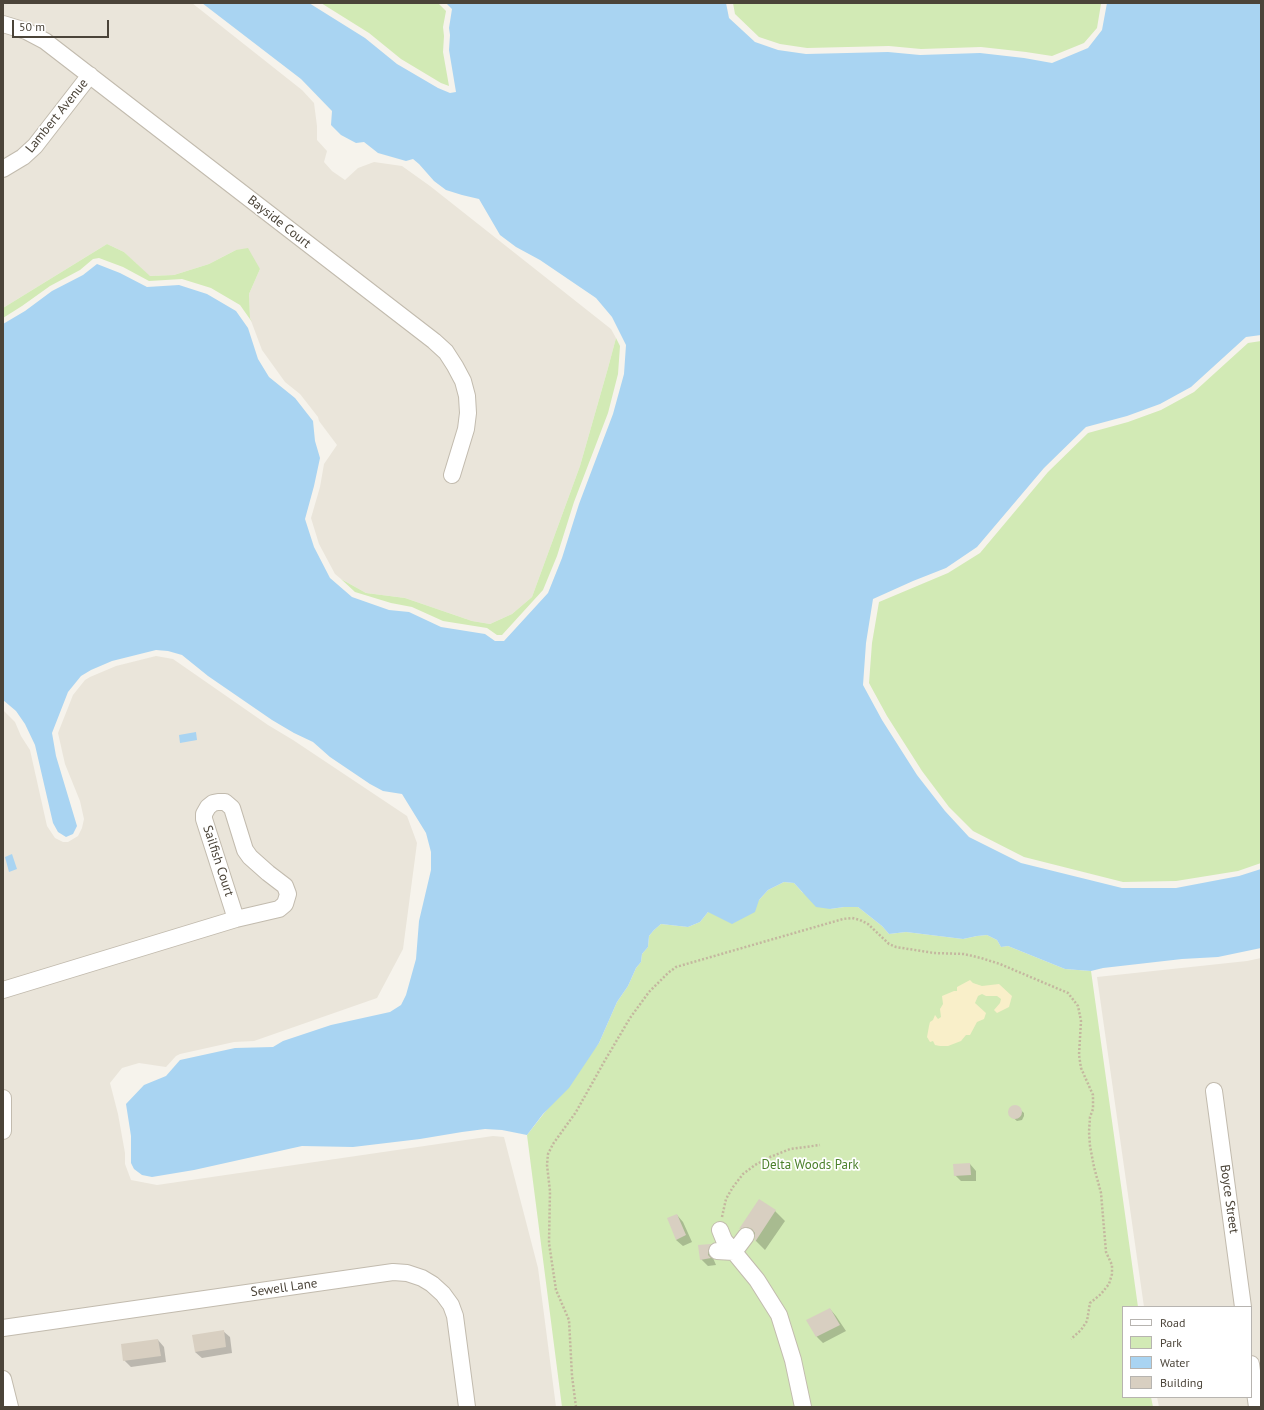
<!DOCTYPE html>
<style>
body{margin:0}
#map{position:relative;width:1264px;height:1410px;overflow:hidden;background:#f6f3ec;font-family:"PT Sans",sans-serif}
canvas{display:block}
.frame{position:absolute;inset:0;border:4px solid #4b4439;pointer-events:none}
.legend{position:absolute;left:1122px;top:1306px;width:130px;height:92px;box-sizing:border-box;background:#fff;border:1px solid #b7b4b0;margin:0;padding:5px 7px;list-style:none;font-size:12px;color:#4b4439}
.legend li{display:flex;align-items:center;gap:8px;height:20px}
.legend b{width:20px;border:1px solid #b7b4b0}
.scale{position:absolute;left:12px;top:20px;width:97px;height:18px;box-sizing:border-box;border:2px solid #4b4439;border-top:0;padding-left:5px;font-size:12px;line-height:14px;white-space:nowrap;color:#4b4439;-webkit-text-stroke:3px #fff;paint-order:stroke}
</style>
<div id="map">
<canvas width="1264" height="1410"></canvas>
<div class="frame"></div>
<ul class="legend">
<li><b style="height:5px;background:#fff"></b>Road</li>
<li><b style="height:11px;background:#d2eab5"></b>Park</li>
<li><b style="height:11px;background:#a9d4f2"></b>Water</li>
<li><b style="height:11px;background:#d8cfc1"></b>Building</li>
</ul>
<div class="scale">50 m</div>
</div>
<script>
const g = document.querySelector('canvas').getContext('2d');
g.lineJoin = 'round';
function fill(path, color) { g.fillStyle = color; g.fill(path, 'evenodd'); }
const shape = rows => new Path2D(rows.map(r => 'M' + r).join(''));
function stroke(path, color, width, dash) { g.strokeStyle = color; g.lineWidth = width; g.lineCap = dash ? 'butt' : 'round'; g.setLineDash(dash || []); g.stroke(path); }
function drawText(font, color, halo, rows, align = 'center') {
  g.font = font + ' "PT Sans",sans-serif'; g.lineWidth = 3.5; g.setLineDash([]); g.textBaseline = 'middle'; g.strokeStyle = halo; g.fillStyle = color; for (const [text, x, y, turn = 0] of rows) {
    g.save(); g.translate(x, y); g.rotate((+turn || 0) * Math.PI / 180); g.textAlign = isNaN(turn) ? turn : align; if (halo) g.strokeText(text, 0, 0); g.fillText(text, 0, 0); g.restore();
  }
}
const residential = shape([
 [3,3,192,3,302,90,314,103,317,126,317,140,327,151,324,162,332,171,345,180,358,168,374,162,402,166,430,186,611,329,616,338,608,368,580,466,532,597,512,614,490,624,472,621,405,598,366,593,341,579,335,574,319,544,311,518,320,487,324,464,337,445,319,421,318,417,300,394,285,382,262,350,250,318,249,294,260,269,236,250,209,264,174,275,149,276,124,252,107,244,3,308],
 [156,656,173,659,268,725,293,740,407,816,417,843,403,949,377,998,254,1041,234,1042,180,1054,176,1056,166,1067,139,1063,122,1068,110,1083,118,1114,125,1153,125,1164,131,1180,157,1185,493,1136,504,1137,538,1268,556,1407,3,1407,3,710,15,722,21,736,30,750,47,826,55,838,63,842,68,842,78,836,82,828,84,819,80,801,65,764,58,733,73,695,85,680,90,677,116,666],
 [1261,958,1261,1407,1159,1407,1157,1397,1251,1397,1251,1307,1144,1307,1097,977,1247,961]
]);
const green = shape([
 [321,3,438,3,446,11,443,27,444,36,443,52,449,86,441,83,401,59,369,33],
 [733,3,1101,3,1101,4,1097,28,1084,43,1052,56,1026,52,981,47,921,49,889,46,807,48,780,44,759,37,735,14],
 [107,244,124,252,150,276,174,275,209,264,236,250,248,248,260,269,249,294,250,318,252,322,240,305,211,288,182,279,149,281,123,267,99,258,93,259,80,270,50,286,22,306,3,318,3,308],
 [616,338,620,346,618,374,608,413,574,502,557,556,543,590,502,635,497,635,487,628,443,621,412,607,391,603,355,592,341,579,366,593,405,598,472,621,490,624,512,614,532,597,580,466,608,368],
 [1261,341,1261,863,1238,871,1176,881,1123,882,1024,857,973,831,949,807,922,771,887,716,869,683,872,643,879,602,948,573,980,553,1048,472,1088,433,1128,422,1161,410,1194,392,1248,343],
 [784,882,794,883,802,892,830,909,844,907,858,907,882,926,889,934,906,932,963,939,977,936,987,935,997,940,1001,947,1008,946,1065,969,1091,971,1138,1307,1123,1307,1123,1397,1151,1397,1153,1407,562,1407,527,1135,599,1043,617,1002,628,986,636,968,641,962,642,954,648,947,649,936,654,930,661,924,688,927,700,922,708,912,759,900,768,890]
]);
const sand = shape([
 [970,980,973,983,982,986,999,984,1012,996,1009,1007,997,1013,994,1010,1000,1003,1001,999,997,996,986,996,982,994,978,996,975,1003,986,1013,984,1019,977,1022,970,1035,966,1035,961,1041,948,1046,940,1046,935,1045,933,1041,930,1042,927,1037,929,1026,930,1022,933,1020,935,1015,938,1019,941,1017,940,1009,943,1004,942,996,954,991,957,991,957,987]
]);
const water = shape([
 [202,3,309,3,365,38,397,64,438,88,450,93,456,92,449,50,450,35,449,28,452,9,446,3,726,3,729,18,755,42,778,50,806,54,888,52,920,55,980,53,1024,58,1052,63,1088,48,1102,30,1107,3,1261,3,1261,335,1246,337,1191,387,1160,404,1127,416,1086,427,1044,468,977,547,946,568,913,581,873,599,866,643,863,685,882,720,917,775,945,811,969,837,1021,863,1122,888,1176,888,1239,876,1261,869,1261,948,1218,957,1182,959,1103,968,1091,971,1065,969,1008,946,1001,947,997,940,987,935,977,936,963,939,906,932,889,934,882,926,858,907,844,907,830,909,816,907,794,883,784,882,768,890,759,900,755,912,732,924,708,912,700,922,688,927,661,924,654,930,649,936,648,947,642,954,641,962,636,968,628,986,617,1002,599,1043,569,1088,543,1114,527,1135,502,1130,485,1129,462,1132,420,1139,353,1147,302,1146,194,1170,152,1177,142,1175,134,1169,131,1163,131,1136,126,1104,144,1085,166,1076,180,1060,235,1048,273,1047,283,1041,331,1025,390,1012,401,1005,406,995,416,959,419,921,431,870,431,852,426,833,402,794,383,791,370,784,330,757,313,742,294,733,272,720,208,676,182,655,168,651,156,650,112,661,91,670,81,676,68,692,52,733,56,756,77,826,73,834,66,837,58,832,53,823,35,745,25,724,16,711,3,700,3,324,25,311,52,291,83,275,97,264,120,273,147,287,179,285,207,294,236,311,248,328,258,359,269,377,295,398,313,421,315,441,320,458,314,486,305,519,314,547,330,578,352,597,389,610,409,612,441,627,485,634,495,641,504,641,548,593,562,558,579,504,613,414,624,374,626,345,612,317,596,298,540,260,516,247,500,235,479,199,462,195,446,190,434,181,419,164,413,159,406,161,378,153,364,142,356,143,341,135,331,125,332,111,301,79],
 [196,732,197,740,180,743,179,735],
 [12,854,17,869,9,872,5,857]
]);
const shadow = shape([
 [1016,1106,1024,1113,1024,1116,1022,1120,1017,1121,1010,1115,1009,1110,1012,1107],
 [970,1164,976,1171,976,1181,961,1181,955,1175],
 [759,1201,775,1211,785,1221,765,1250,756,1241,756,1236,750,1238,741,1229],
 [677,1215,683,1222,692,1242,683,1246,676,1240],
 [710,1245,716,1251,713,1258,716,1265,708,1266,701,1259],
 [830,1309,836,1316,846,1331,823,1343,817,1337,808,1321],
 [223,1331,230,1337,232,1353,202,1358,195,1352],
 [158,1340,164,1347,166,1362,131,1367,124,1360]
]);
const building = shape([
 '1008 1112a7 7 0 1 1 14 0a7 7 0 1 1-14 0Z',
 [970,1163,971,1175,954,1176,953,1164],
 [759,1199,776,1210,755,1242,755,1233,752,1229,747,1227,739,1229],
 [677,1214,686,1235,676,1240,667,1218],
 [711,1244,708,1251,708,1255,711,1258,700,1260,698,1245],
 [830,1308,840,1325,816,1337,806,1320],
 [224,1330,226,1347,195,1352,192,1335],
 [158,1339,161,1356,123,1361,121,1344]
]);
const path = shape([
 [722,1217,726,1199,733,1187,743,1174,755,1165,770,1157,790,1149,820,1145],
 [576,1407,572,1376,569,1320,556,1290,549,1243,550,1191,547,1165,548,1154,553,1144,576,1112,604,1062,630,1018,649,992,668,973,676,967,843,919,852,918,860,920,868,924,889,944,896,947,934,953,964,954,981,958,1000,964,1068,993,1078,1006,1081,1021,1079,1055,1081,1068,1093,1095,1093,1109,1090,1117,1089,1132,1090,1146,1094,1167,1101,1193,1106,1252,1112,1265,1112,1274,1109,1284,1101,1294,1090,1303,1087,1321,1081,1330,1071,1339]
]);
const minor = shape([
 [3,24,26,31,45,41,434,341,446,352,455,366,463,381,467,396,468,413,466,429,452,475],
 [3,169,23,157,35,146,90,75],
 [3,990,236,919,279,909,285,904,288,894,285,886,268,873,250,857,245,850,232,808,225,802,218,802,213,803,208,807,204,814,204,819,236,919],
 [1214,1091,1243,1307],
 [3,1098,3,1131],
 [720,1230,724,1240,734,1252,746,1236],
 [717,1251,734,1252,757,1280,779,1315,793,1360,803,1407],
 [3,1328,393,1272,407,1273,422,1278,432,1284,443,1294,451,1305,455,1316,467,1407],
 [1251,1364,1257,1407],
 [3,1379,10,1407]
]);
const streetNames = [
 ["Lambert Avenue",57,116,-51],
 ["Bayside Court",279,222,38],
 ["Sailfish Court",218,861,72],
 ["Boyce Street",1229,1199,82],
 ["Sewell Lane",284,1288,-8]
];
const parkNames = [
 ["Delta Woods Park",810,1165]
];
fill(residential, '#eae5da');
fill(green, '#d2eab5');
fill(sand, '#f9efc9');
fill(water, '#a9d4f2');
fill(shadow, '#0003');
fill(building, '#d8cfc1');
stroke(minor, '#c2bbae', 18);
stroke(path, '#c4b79f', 2.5, [2, 2]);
stroke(minor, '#fff', 16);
drawText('13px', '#4b4439', '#fff', streetNames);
drawText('13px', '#4a7f2a', '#fff', parkNames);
</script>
